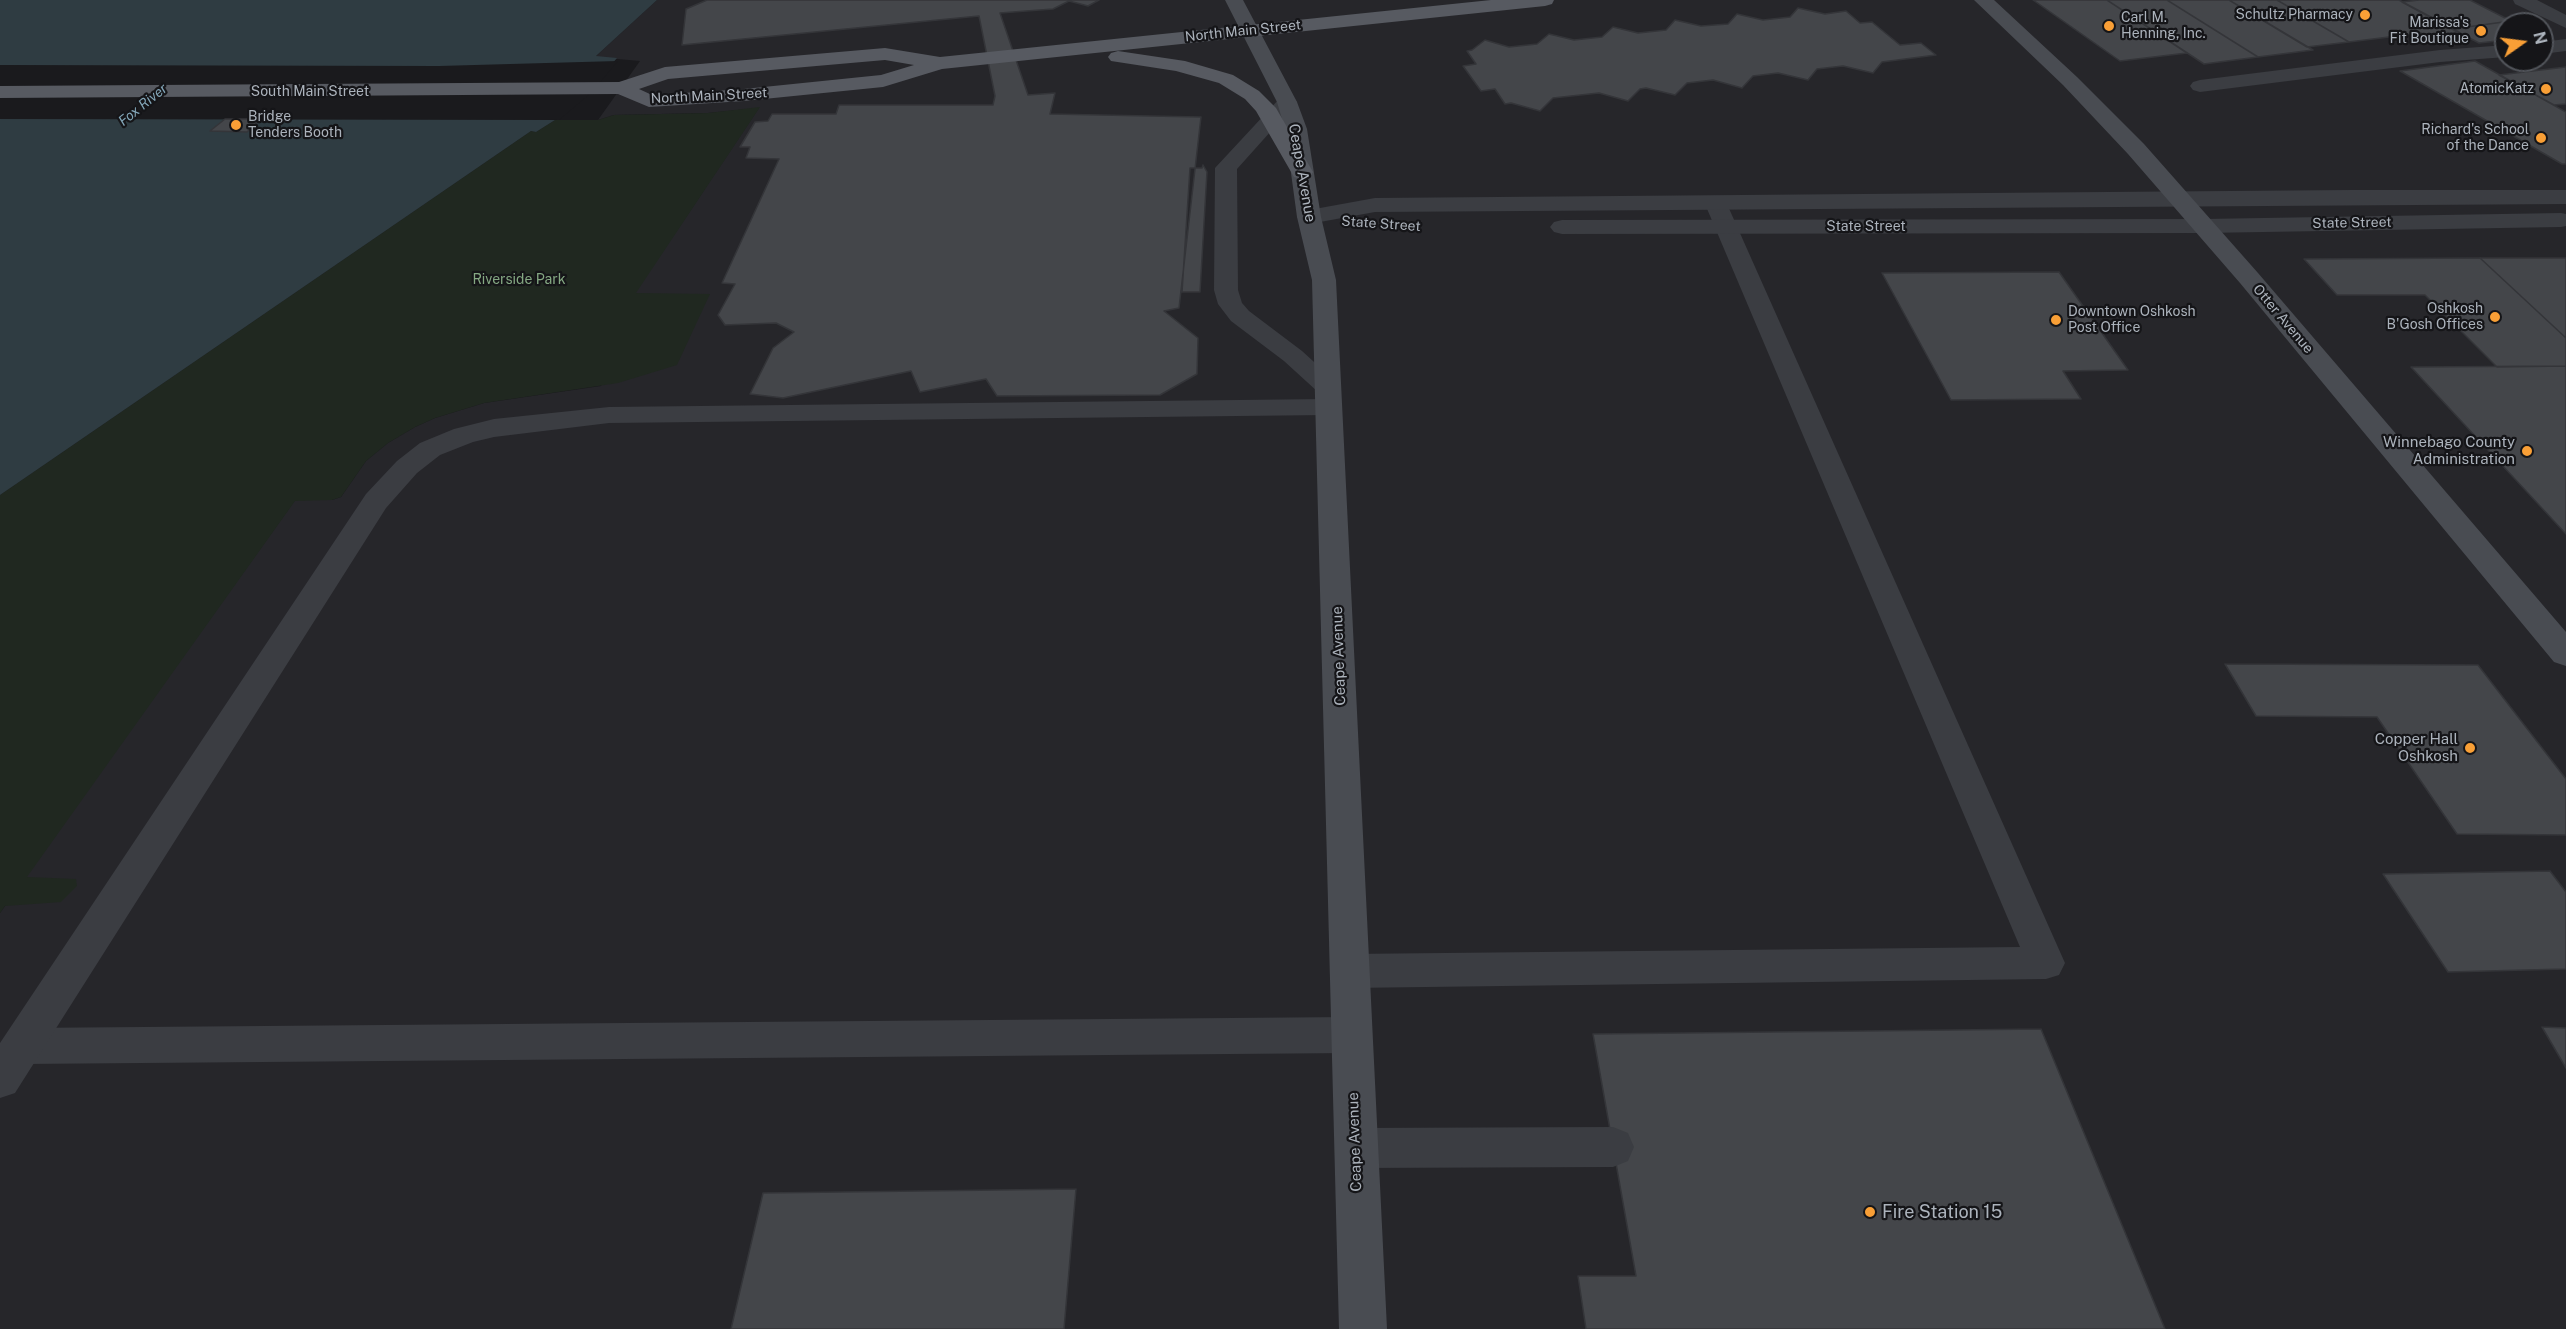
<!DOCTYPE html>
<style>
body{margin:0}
#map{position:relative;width:2566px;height:1329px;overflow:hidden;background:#1a1a1d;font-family:"Public Sans",sans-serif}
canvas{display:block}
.north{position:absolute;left:2494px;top:12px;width:60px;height:60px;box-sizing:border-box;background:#151518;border:2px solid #51545a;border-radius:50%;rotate:76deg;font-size:16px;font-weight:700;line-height:24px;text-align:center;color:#acb3bc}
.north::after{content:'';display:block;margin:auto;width:21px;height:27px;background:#f99f36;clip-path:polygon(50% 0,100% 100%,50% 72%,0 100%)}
</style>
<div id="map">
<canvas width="2566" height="1329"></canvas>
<div class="north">N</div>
</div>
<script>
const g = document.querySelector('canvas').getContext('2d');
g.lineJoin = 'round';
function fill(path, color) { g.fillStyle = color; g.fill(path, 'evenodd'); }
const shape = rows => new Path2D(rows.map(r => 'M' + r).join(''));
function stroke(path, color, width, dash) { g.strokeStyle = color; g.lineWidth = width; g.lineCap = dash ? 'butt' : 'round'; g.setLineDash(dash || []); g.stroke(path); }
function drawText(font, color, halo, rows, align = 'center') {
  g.font = font + ' "Public Sans",sans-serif'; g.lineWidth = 4.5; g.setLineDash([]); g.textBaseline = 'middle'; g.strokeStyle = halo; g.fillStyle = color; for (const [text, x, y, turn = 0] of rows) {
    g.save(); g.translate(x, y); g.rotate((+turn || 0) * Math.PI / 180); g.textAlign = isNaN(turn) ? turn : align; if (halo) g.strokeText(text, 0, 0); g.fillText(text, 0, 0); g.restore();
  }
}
const built = shape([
 [657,0,2566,0,2566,1329,0,1329,0,913,295,500,332,500,341,497,366,461,388,443,415,427,435,418,484,403,601,386,635,293,759,108,708,113,614,115,598,120,640,61,595,57],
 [2506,24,2542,24,2542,60,2506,60]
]);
const green = shape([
 [760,107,636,293,710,294,677,365,618,383,484,403,435,418,415,427,388,443,366,461,341,497,332,500,295,501,27,877,76,879,77,886,61,902,5,906,0,913,0,495,531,131,536,132,555,120,598,120,614,115,708,113]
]);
const water = shape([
 [0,0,657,0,596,56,617,58,589,91,555,120,536,132,531,131,0,495]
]);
const pier = shape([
 [618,61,591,93,559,120,0,119,0,65,439,66]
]);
const building = shape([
 [707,0,1099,0,1088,6,1069,1,1053,9,1000,13,1028,95,1055,93,1050,114,1201,117,1179,308,1164,311,1198,338,1197,374,1160,395,997,396,986,379,920,392,911,371,783,398,750,394,773,348,794,332,776,323,725,325,718,315,735,284,722,283,779,159,746,158,750,147,740,147,755,122,768,121,772,114,836,114,839,105,993,105,995,96,979,16,682,45,686,9,707,0],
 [2033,0,2107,0,2187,53,2120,61,2033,0],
 [2107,0,2167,0,2258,57,2204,64,2107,0],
 [2167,0,2229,0,2313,50,2258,57,2167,0],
 [2229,0,2277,0,2349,42,2307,47,2229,0],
 [2277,0,2399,0,2459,32,2426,36,2421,33,2349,42,2277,0],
 [2419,0,2470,0,2511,21,2452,29,2402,2,2419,0],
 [1798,8,1825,14,1846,11,1860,23,1872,22,1900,45,1921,43,1936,55,1882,62,1873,73,1843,66,1817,69,1808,80,1778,73,1753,76,1742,88,1713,80,1687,83,1675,95,1646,88,1640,89,1628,101,1599,93,1553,98,1540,111,1511,103,1505,104,1495,89,1481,91,1463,66,1476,64,1467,51,1472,50,1485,40,1509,47,1537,44,1549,34,1574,40,1602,37,1613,27,1638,33,1666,30,1675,20,1701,26,1728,24,1737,14,1763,20,1790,17,1798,8],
 [2511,21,2517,24,2506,24,2506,40,2479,43,2452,29,2511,21],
 [2475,61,2566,112,2566,164,2562,164,2400,71,2475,61],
 [2566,67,2566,104,2554,105,2499,75,2566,67],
 [225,119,261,119,247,132,210,131,225,119],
 [1203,165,1207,172,1200,292,1182,292,1190,168,1202,168,1203,165],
 [2480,258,2566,338,2566,366,2497,367,2425,295,2337,295,2304,259,2480,258],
 [2480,258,2566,258,2566,338,2480,258],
 [2059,272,2128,370,2063,371,2081,399,1951,400,1882,273,2059,272],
 [2566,366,2566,534,2411,367,2566,366],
 [2225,664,2478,665,2566,779,2566,835,2457,834,2377,717,2256,716,2225,664],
 [2550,871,2566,892,2566,969,2448,972,2383,874,2550,871],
 [2542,1027,2566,1028,2566,1068,2542,1027],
 [2041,1029,2165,1329,1586,1329,1578,1276,1636,1276,1593,1034,2041,1029],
 [1076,1189,1064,1329,731,1329,763,1193,1076,1189]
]);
const lane = shape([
 [2566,39,2566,51,2542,54,2542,42,2566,39],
 [2506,45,2506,57,2440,62,2200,92,2193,90,2190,86,2193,82,2200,80,2440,50,2506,45],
 [1287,96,1294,98,1297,102,1237,169,1238,290,1242,303,1249,311,1302,351,1336,382,1340,387,1336,392,1327,395,1318,392,1284,361,1231,321,1218,304,1214,290,1215,168,1280,98,1287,96],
 [1716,197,1724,199,1727,204,2065,963,2059,975,2046,979,1349,988,1336,983,1330,971,1336,959,1349,954,2020,947,1705,204,1708,199,1716,197],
 [1351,1017,1365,1022,1371,1035,1365,1048,1351,1053,22,1064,8,1059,2,1046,8,1033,22,1028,1351,1017],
 [1613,1127,1628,1133,1634,1147,1628,1161,1613,1167,1356,1168,1341,1162,1335,1148,1341,1134,1356,1128,1613,1127]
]);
const street = shape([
 [2513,0,2537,0,2566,15,2566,28,2515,4,2513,0],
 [2350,190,2566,190,2566,204,1375,212,1309,224,1301,222,1297,217,1301,212,1309,210,1375,198,2350,190],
 [2561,213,2566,214,2566,226,2561,227,2204,233,1562,234,1554,232,1550,227,1554,222,1562,220,2204,219,2561,213],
 [1328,399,1338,401,1342,407,1338,413,1328,415,609,423,494,437,473,442,440,455,417,473,386,508,15,1093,0,1098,0,1043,366,494,397,461,420,443,454,429,494,419,609,407,1328,399]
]);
const secondary = shape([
 [1225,0,1243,0,1297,102,1307,129,1321,217,1336,280,1387,1329,1339,1329,1312,280,1297,217,1285,129,1277,102,1225,0],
 [1974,0,1994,0,2077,77,2144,144,2258,273,2566,632,2566,666,2554,662,2240,283,2128,154,2063,85,1974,0]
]);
const primary = shape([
 [1491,0,1554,0,1552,4,1545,6,942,69,883,87,744,101,649,107,618,94,0,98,0,86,619,82,665,67,885,48,940,57,1491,0],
 [885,60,914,65,881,75,744,89,652,95,639,89,668,79,885,60],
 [1118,51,1185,61,1233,75,1259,91,1276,108,1313,172,1310,177,1302,179,1294,177,1256,111,1245,99,1219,83,1176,71,1111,61,1108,57,1111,53,1118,51]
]);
const markers = [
 [2365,15,6,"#f99f36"],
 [2109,26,6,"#f99f36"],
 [2481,31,6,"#f99f36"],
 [2546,89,6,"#f99f36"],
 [236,125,6,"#f99f36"],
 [2541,138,6,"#f99f36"],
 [2495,317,6,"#f99f36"],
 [2056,320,6,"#f99f36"],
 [2527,451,6,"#f99f36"],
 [2470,748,6,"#f99f36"],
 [1870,1212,6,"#f99f36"]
];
const farPoinames = [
 ["Schultz Pharmacy",2353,15],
 ["Carl M.",2121,18,"left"],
 ["Henning, Inc.",2121,34,"left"],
 ["Marissa's",2469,23],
 ["Fit Boutique",2469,39],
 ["AtomicKatz",2534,89],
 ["Bridge",248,117,"left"],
 ["Tenders Booth",248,133,"left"],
 ["Richard's School",2529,130],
 ["of the Dance",2529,146],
 ["Oshkosh",2483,309],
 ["B'Gosh Offices",2483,325],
 ["Downtown Oshkosh",2068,312,"left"],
 ["Post Office",2068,328,"left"]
];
const farStreetnames = [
 ["North Main Street",1243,31,-6],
 ["South Main Street",310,92],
 ["North Main Street",709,96,-3],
 ["State Street",2352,223,-1],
 ["State Street",1381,224,4],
 ["State Street",1866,227],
 ["Otter Avenue",2283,319,50]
];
const farWaternames = [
 ["Fox River",143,105,-39]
];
const farParknames = [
 ["Riverside Park",519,280]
];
const streetNames = [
 ["Ceape Avenue",1302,173,80],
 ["Ceape Avenue",1339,656,-92],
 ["Ceape Avenue",1355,1142,-92]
];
const poiNames = [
 ["Winnebago County",2515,442],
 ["Administration",2515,459],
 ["Copper Hall",2458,739],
 ["Oshkosh",2458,756]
];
const nearPoinames = [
 ["Fire Station 15",1882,1212]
];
fill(built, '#26262a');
fill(green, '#202820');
fill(water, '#2f3c42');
fill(pier, '#1a1a1d');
fill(building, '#44464a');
stroke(building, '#343539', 1.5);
fill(lane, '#3b3d42');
fill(street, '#3b3d42');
fill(secondary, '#494c52');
fill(primary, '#575a61');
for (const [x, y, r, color] of markers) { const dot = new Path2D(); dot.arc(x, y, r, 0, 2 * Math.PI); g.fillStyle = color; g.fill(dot); stroke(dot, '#151518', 2); }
drawText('14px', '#acb3bc', '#151518', farPoinames, 'right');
drawText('14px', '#acb3bc', '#151518', farStreetnames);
drawText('italic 14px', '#83a6b8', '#151518', farWaternames);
drawText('14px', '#85a883', '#151518', farParknames);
drawText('15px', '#acb3bc', '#151518', streetNames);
drawText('15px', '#acb3bc', '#151518', poiNames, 'right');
drawText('18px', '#acb3bc', '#151518', nearPoinames, 'left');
</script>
